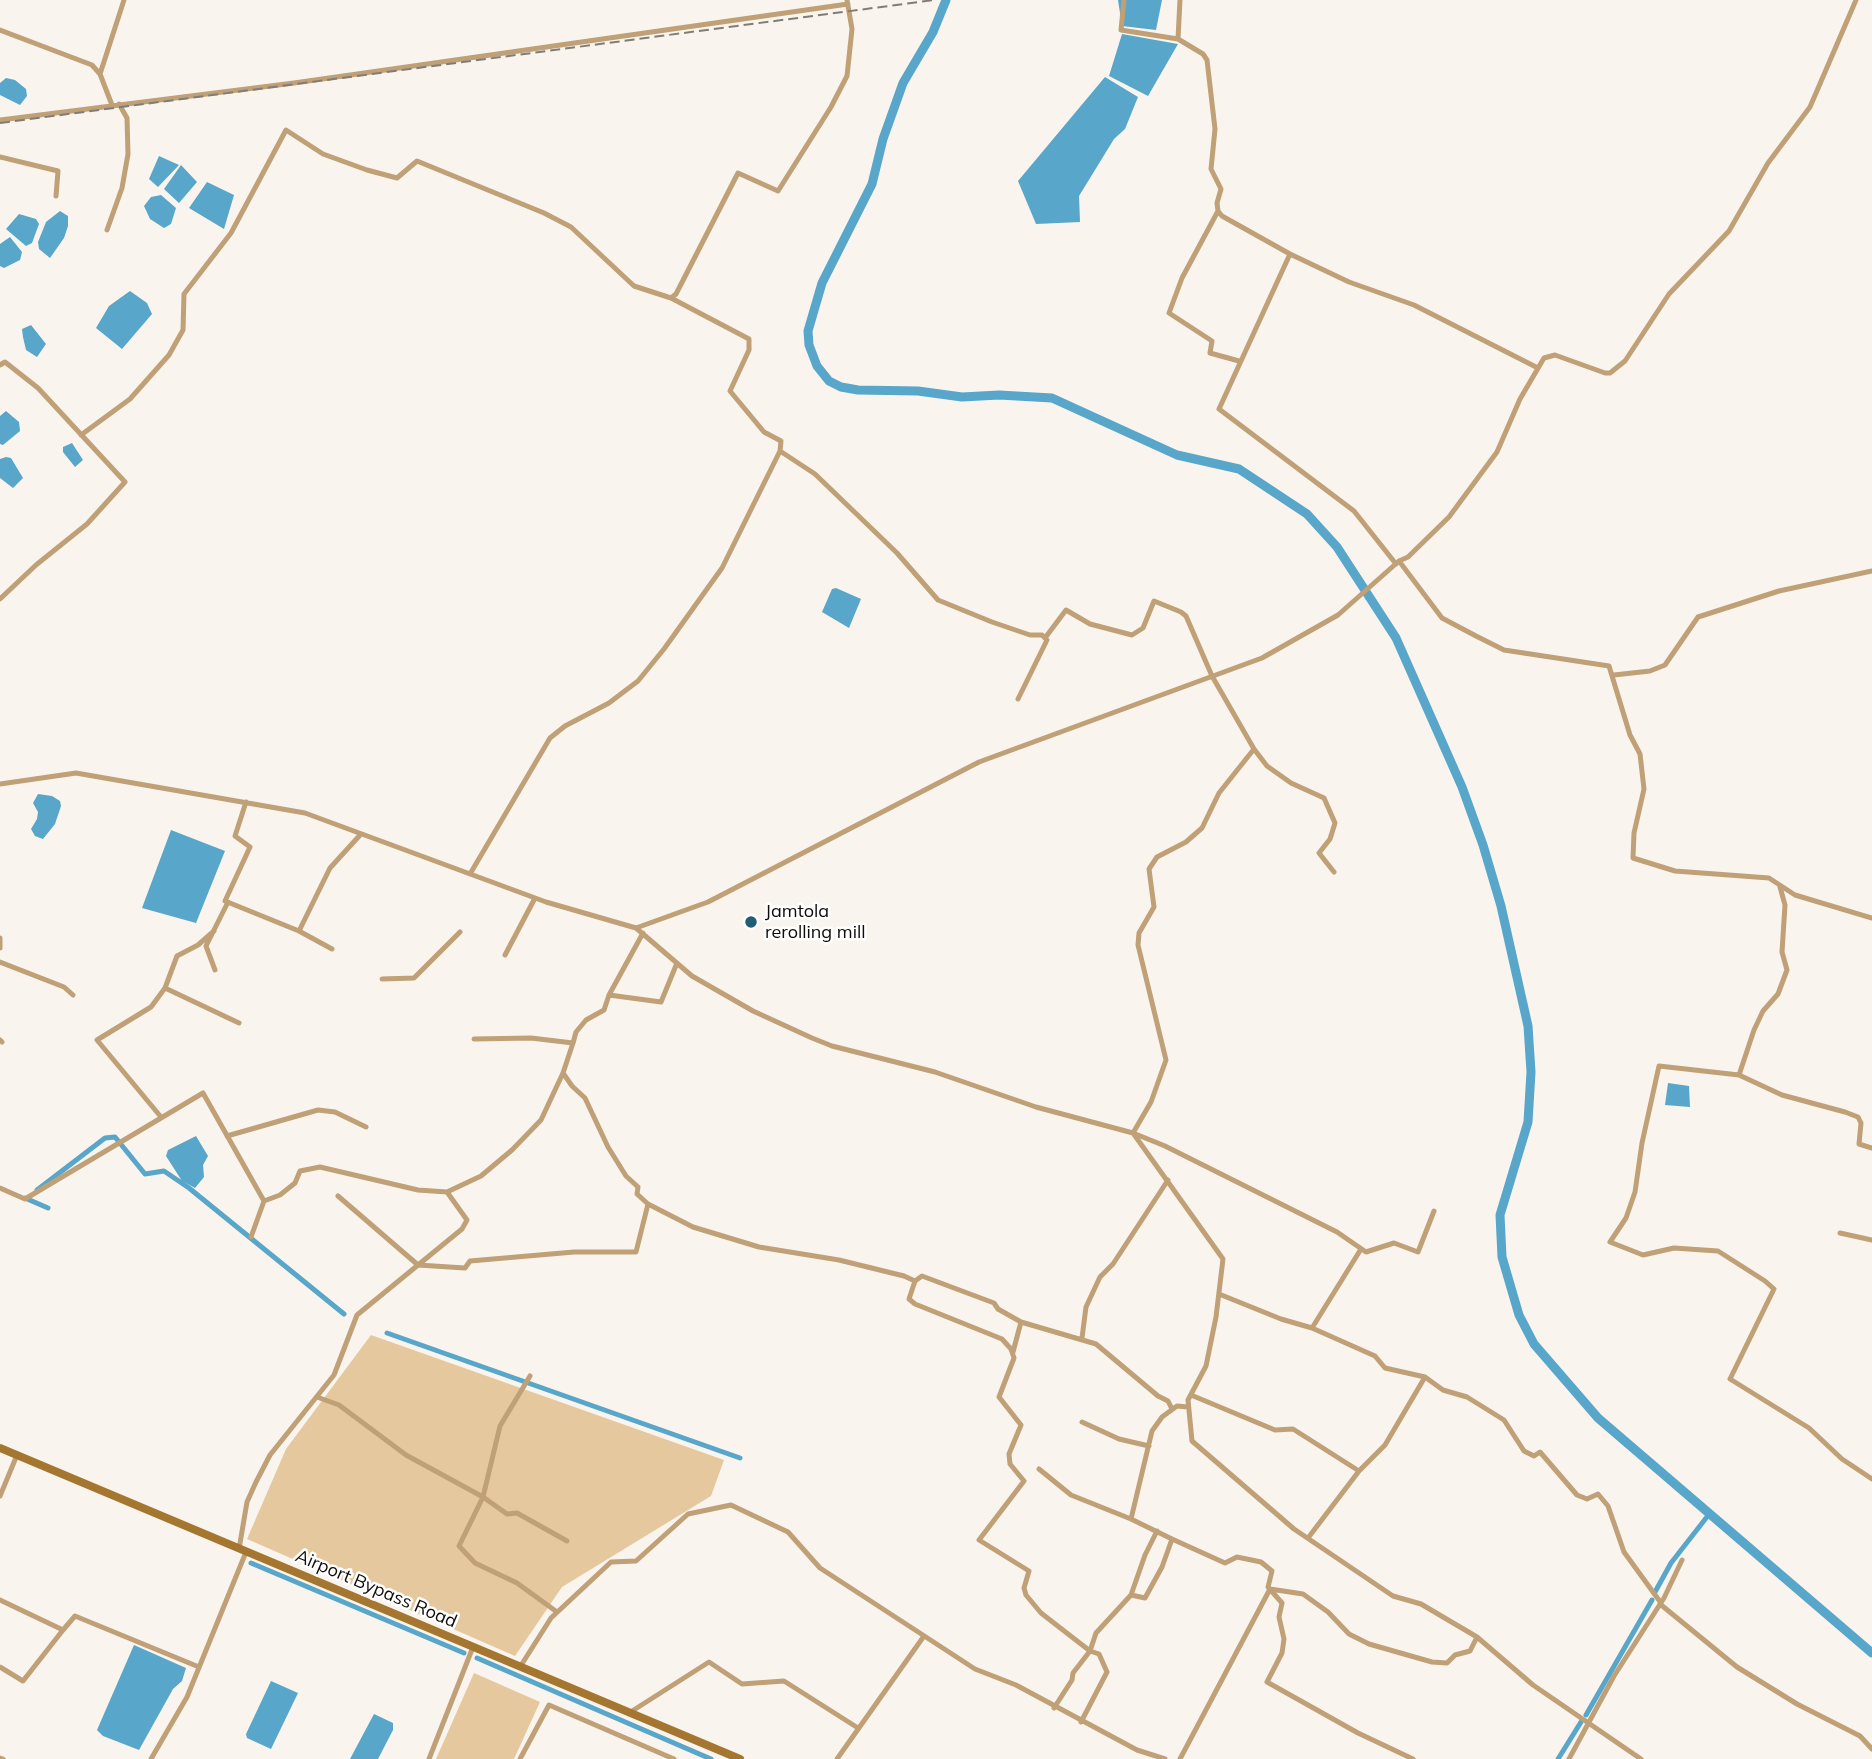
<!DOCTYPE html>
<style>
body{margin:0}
canvas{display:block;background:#f9f4ee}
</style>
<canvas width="1872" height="1759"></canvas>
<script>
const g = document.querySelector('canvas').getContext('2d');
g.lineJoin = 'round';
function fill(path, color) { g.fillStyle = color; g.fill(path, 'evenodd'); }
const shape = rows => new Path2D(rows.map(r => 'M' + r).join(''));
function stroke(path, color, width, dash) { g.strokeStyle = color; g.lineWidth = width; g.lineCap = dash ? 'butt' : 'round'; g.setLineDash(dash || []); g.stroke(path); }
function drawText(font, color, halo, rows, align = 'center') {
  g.font = font + ' Mulish,sans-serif'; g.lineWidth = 5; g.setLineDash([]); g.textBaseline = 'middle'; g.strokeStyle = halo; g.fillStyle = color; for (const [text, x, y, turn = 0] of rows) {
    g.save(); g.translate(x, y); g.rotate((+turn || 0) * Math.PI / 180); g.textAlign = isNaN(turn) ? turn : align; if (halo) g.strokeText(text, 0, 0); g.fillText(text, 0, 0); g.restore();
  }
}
const green = shape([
 [371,1335,724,1460,711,1496,562,1587,515,1656,247,1539,286,1449],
 [474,1673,540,1702,514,1759,436,1759]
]);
const water = shape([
 [1118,0,1162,0,1156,30,1122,26],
 [1122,34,1178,44,1148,96,1109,76],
 [1105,77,1138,97,1125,129,1114,139,1079,196,1080,222,1036,224,1018,181],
 [6,78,15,80,26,89,27,96,20,105,0,95,0,83],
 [159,156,179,165,158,187,149,179],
 [181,165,197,182,179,203,164,189],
 [207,182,234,195,224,229,189,208],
 [161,195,176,208,171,224,164,228,150,219,144,206,151,197],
 [60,211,68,216,68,226,64,238,50,258,39,249,38,242,46,222],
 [19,214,36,219,39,224,32,243,26,246,6,229],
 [10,237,22,252,20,260,4,268,0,266,0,244],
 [130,291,147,303,152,314,122,349,96,328,109,306],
 [31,325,46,344,37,357,26,350,23,337,22,329],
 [6,411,19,422,20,431,3,445,0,444,0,416],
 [72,443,83,460,75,467,63,452,63,447],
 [6,457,11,458,23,478,13,488,0,478,0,459],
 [836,588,861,599,849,628,822,612,832,589],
 [38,794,52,796,60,801,61,806,55,824,43,839,35,836,31,829,37,819,38,812,33,803],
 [171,830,225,851,196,923,142,908],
 [1668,1083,1689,1086,1690,1107,1665,1105],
 [196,1136,208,1156,203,1165,204,1177,195,1188,182,1181,166,1156,168,1150],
 [134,1645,186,1668,182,1681,173,1689,139,1750,103,1736,97,1730],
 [271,1681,298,1693,271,1749,247,1738,246,1734],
 [374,1714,393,1723,393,1730,378,1759,350,1759]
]);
const canal = shape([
 [37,1190,105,1138,115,1137,145,1174,164,1171,189,1188,344,1314],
 [25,1198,48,1208],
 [387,1333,740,1458],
 [251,1563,464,1653],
 [1655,1592,1671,1563,1710,1513],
 [477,1658,711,1759],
 [1586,1715,1652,1600],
 [1558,1759,1581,1722]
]);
const river = shape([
 [946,0,933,32,903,83,883,139,872,184,822,283,808,331,809,345,817,366,829,381,841,387,858,390,918,391,962,397,999,395,1052,398,1177,455,1239,469,1307,514,1337,547,1396,638,1462,787,1483,845,1501,906,1528,1026,1531,1072,1528,1122,1500,1215,1502,1257,1519,1315,1534,1344,1598,1418,1872,1653]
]);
const street = shape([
 [1124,0,1121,30,1178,39,1203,54,1207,60,1215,129,1211,169,1221,189,1217,203,1218,211,1222,216,1290,254,1349,282,1414,305,1538,368],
 [0,30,92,65,100,74],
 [1178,39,1180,0],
 [112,105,100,74,124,0],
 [0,120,294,83,848,4],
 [0,157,58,171,56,196],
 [1218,211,1182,278,1169,313,1212,341,1210,353,1239,361],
 [107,230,122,188,128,154,127,118,119,104],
 [1290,254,1219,409,1354,511,1396,564],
 [0,365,5,362,38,388,125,482,87,524,36,565,0,599],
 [81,435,130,399,169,355,183,330,184,294,231,233,286,130,323,154,367,170,397,178,417,161,544,213,571,227,634,286,671,298,676,294,738,173,778,191,831,107,847,76,852,29,847,0],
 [780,451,815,474,897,553,938,600,992,622,1030,635,1042,635,1047,640,1018,699],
 [1399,561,1442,618,1476,636,1504,650,1609,666,1630,735,1640,754,1644,789,1634,833,1633,858,1675,871,1769,878,1795,895,1872,918],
 [1045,638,1066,610,1090,624,1132,635,1143,628,1154,601,1181,612,1186,616,1212,676,1254,749,1219,793,1202,828,1186,842,1157,857,1149,869,1154,907,1139,933,1138,945,1166,1060,1151,1102,1133,1133,1165,1146,1337,1232,1366,1252,1394,1243,1418,1252,1434,1211],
 [1614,675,1650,671,1665,665,1698,617,1779,591,1872,571],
 [1254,749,1267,766,1291,783,1324,798,1335,823,1330,839,1319,853,1334,872],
 [0,784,76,773,305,813,546,902,636,928,708,902,979,762,1262,658,1338,615,1399,561,1408,557,1449,517,1497,452,1520,399,1544,358,1555,355,1605,373,1610,373,1625,361,1669,294,1729,231,1768,163,1810,107,1856,0],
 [246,802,235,836,250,847,225,901,299,931,332,949],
 [470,874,550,738,565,726,609,703,638,681,664,649,722,568,780,451,781,441,764,432,730,391,749,350,749,339,671,298],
 [636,928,692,976,753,1011,812,1038,832,1046,935,1072,1036,1107,1133,1133,1223,1259,1216,1317,1206,1366,1188,1400,1192,1441,1294,1529,1393,1596,1421,1604,1477,1637,1533,1685,1641,1759],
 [299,931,330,868,361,834],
 [0,938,0,948],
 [505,955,535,898],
 [0,962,64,987,73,995],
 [215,970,206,946,228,902],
 [382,979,414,978,460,932],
 [165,988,239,1023],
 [609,995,643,933],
 [474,1039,531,1038,573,1043,576,1032,586,1020,604,1010,609,995,661,1002,677,963],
 [0,1040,2,1042],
 [573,1043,563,1073,572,1086,585,1098,608,1147,626,1176,638,1187,637,1194,648,1204],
 [1739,1075,1754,1030,1763,1011,1778,994,1787,970,1782,952,1785,905,1780,887],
 [161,1117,97,1040,151,1007,165,988,177,956,198,945,214,931],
 [227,1136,318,1110,335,1112,366,1127],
 [1872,1148,1859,1144,1861,1123,1858,1117,1845,1112,1782,1095,1739,1075,1659,1066,1642,1143,1635,1192,1626,1218,1610,1242,1643,1255,1674,1248,1718,1251,1765,1281,1774,1289,1730,1379,1809,1428,1842,1459,1872,1479],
 [0,1188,25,1199,203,1093,264,1201],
 [447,1192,481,1176,512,1150,541,1120,563,1073],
 [338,1196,418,1265,465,1268,470,1261,574,1252,636,1252,648,1204,693,1227,759,1247,839,1260,904,1276,915,1281,909,1299,915,1304,1002,1339,1011,1349,1014,1358,999,1397,1021,1425,1009,1454,1010,1464,1024,1481,979,1540,1029,1571,1024,1588,1026,1595,1041,1613,1090,1651,1073,1673,1072,1680,1054,1708],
 [1840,1233,1872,1240],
 [915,1281,922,1276,994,1303,998,1309,1021,1322,1096,1344,1158,1396,1168,1401,1172,1409],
 [1219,1294,1281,1319,1312,1328,1375,1356,1385,1368,1425,1377,1443,1390,1467,1397,1504,1420,1524,1451,1534,1456,1540,1452,1577,1495,1587,1499,1598,1494,1608,1506,1624,1552,1661,1603],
 [1312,1328,1361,1249],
 [1082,1338,1086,1307,1100,1277,1113,1264,1168,1180],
 [1013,1352,1021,1322],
 [530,1376,500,1426,483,1497,507,1514,517,1513,567,1541],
 [1191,1395,1275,1430,1293,1429,1359,1471,1308,1538],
 [317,1397,339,1405,406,1455,483,1497,459,1546,475,1563,517,1583,557,1612],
 [1082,1422,1119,1439,1149,1446],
 [1039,1469,1071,1495,1131,1519],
 [1359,1471,1385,1445,1425,1377],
 [0,1496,17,1455],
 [1172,1539,1131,1519,1152,1431,1162,1417,1177,1406,1188,1407],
 [239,1549,247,1502,256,1482,270,1455,334,1375,357,1315,462,1229,467,1220,447,1192,418,1190,320,1167,300,1171,295,1183,280,1195,264,1201,251,1237],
 [1131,1595,1145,1555,1157,1531],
 [0,1600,63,1630,75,1616,199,1667],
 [1660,1604,1737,1667,1797,1704,1860,1736,1872,1749],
 [0,1667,23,1681,63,1630],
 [520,1667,551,1618,611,1562,636,1561,688,1514,731,1505,788,1532,820,1568,975,1669,1016,1685,1137,1750,1165,1759],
 [629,1713,709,1662,742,1684,784,1681,858,1728],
 [1081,1722,1107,1672,1099,1654,1090,1651,1096,1633,1131,1595,1145,1598,1162,1567,1172,1539,1225,1563,1237,1557,1261,1562,1272,1571,1268,1587,1282,1603,1279,1617,1284,1639,1282,1653,1267,1682,1358,1733,1413,1759],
 [0,1758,3,1759],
 [151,1759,187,1697,246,1552],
 [429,1759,473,1647],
 [520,1759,549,1705,674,1759],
 [837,1759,924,1636],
 [1180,1759,1270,1589,1303,1594,1328,1612,1349,1634,1369,1644,1432,1662,1447,1663,1455,1655,1470,1651,1477,1637],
 [1569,1759,1614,1676,1664,1598,1682,1560]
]);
const secondary = shape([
 [0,1448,740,1759]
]);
const rail = shape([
 [0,123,934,0]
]);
const markers = [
 [751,922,7,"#225d76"]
];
const poiNames = [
 ["Jamtola",765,912],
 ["rerolling mill",765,933]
];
const streetNames = [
 ["Airport Bypass Road",376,1589,23]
];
fill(green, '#e6c89f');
fill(water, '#58a6c9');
stroke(canal, '#58a6c9', 5);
stroke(river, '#58a6c9', 9);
stroke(street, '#c0a076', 5);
stroke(secondary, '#a47630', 8);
stroke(rail, '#807d79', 2, [10, 5]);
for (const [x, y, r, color] of markers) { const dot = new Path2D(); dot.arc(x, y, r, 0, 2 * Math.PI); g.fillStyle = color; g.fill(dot); stroke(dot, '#fff', 2.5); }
drawText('18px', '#0e0c0a', '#fff', poiNames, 'left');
drawText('18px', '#0e0c0a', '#fff', streetNames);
</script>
